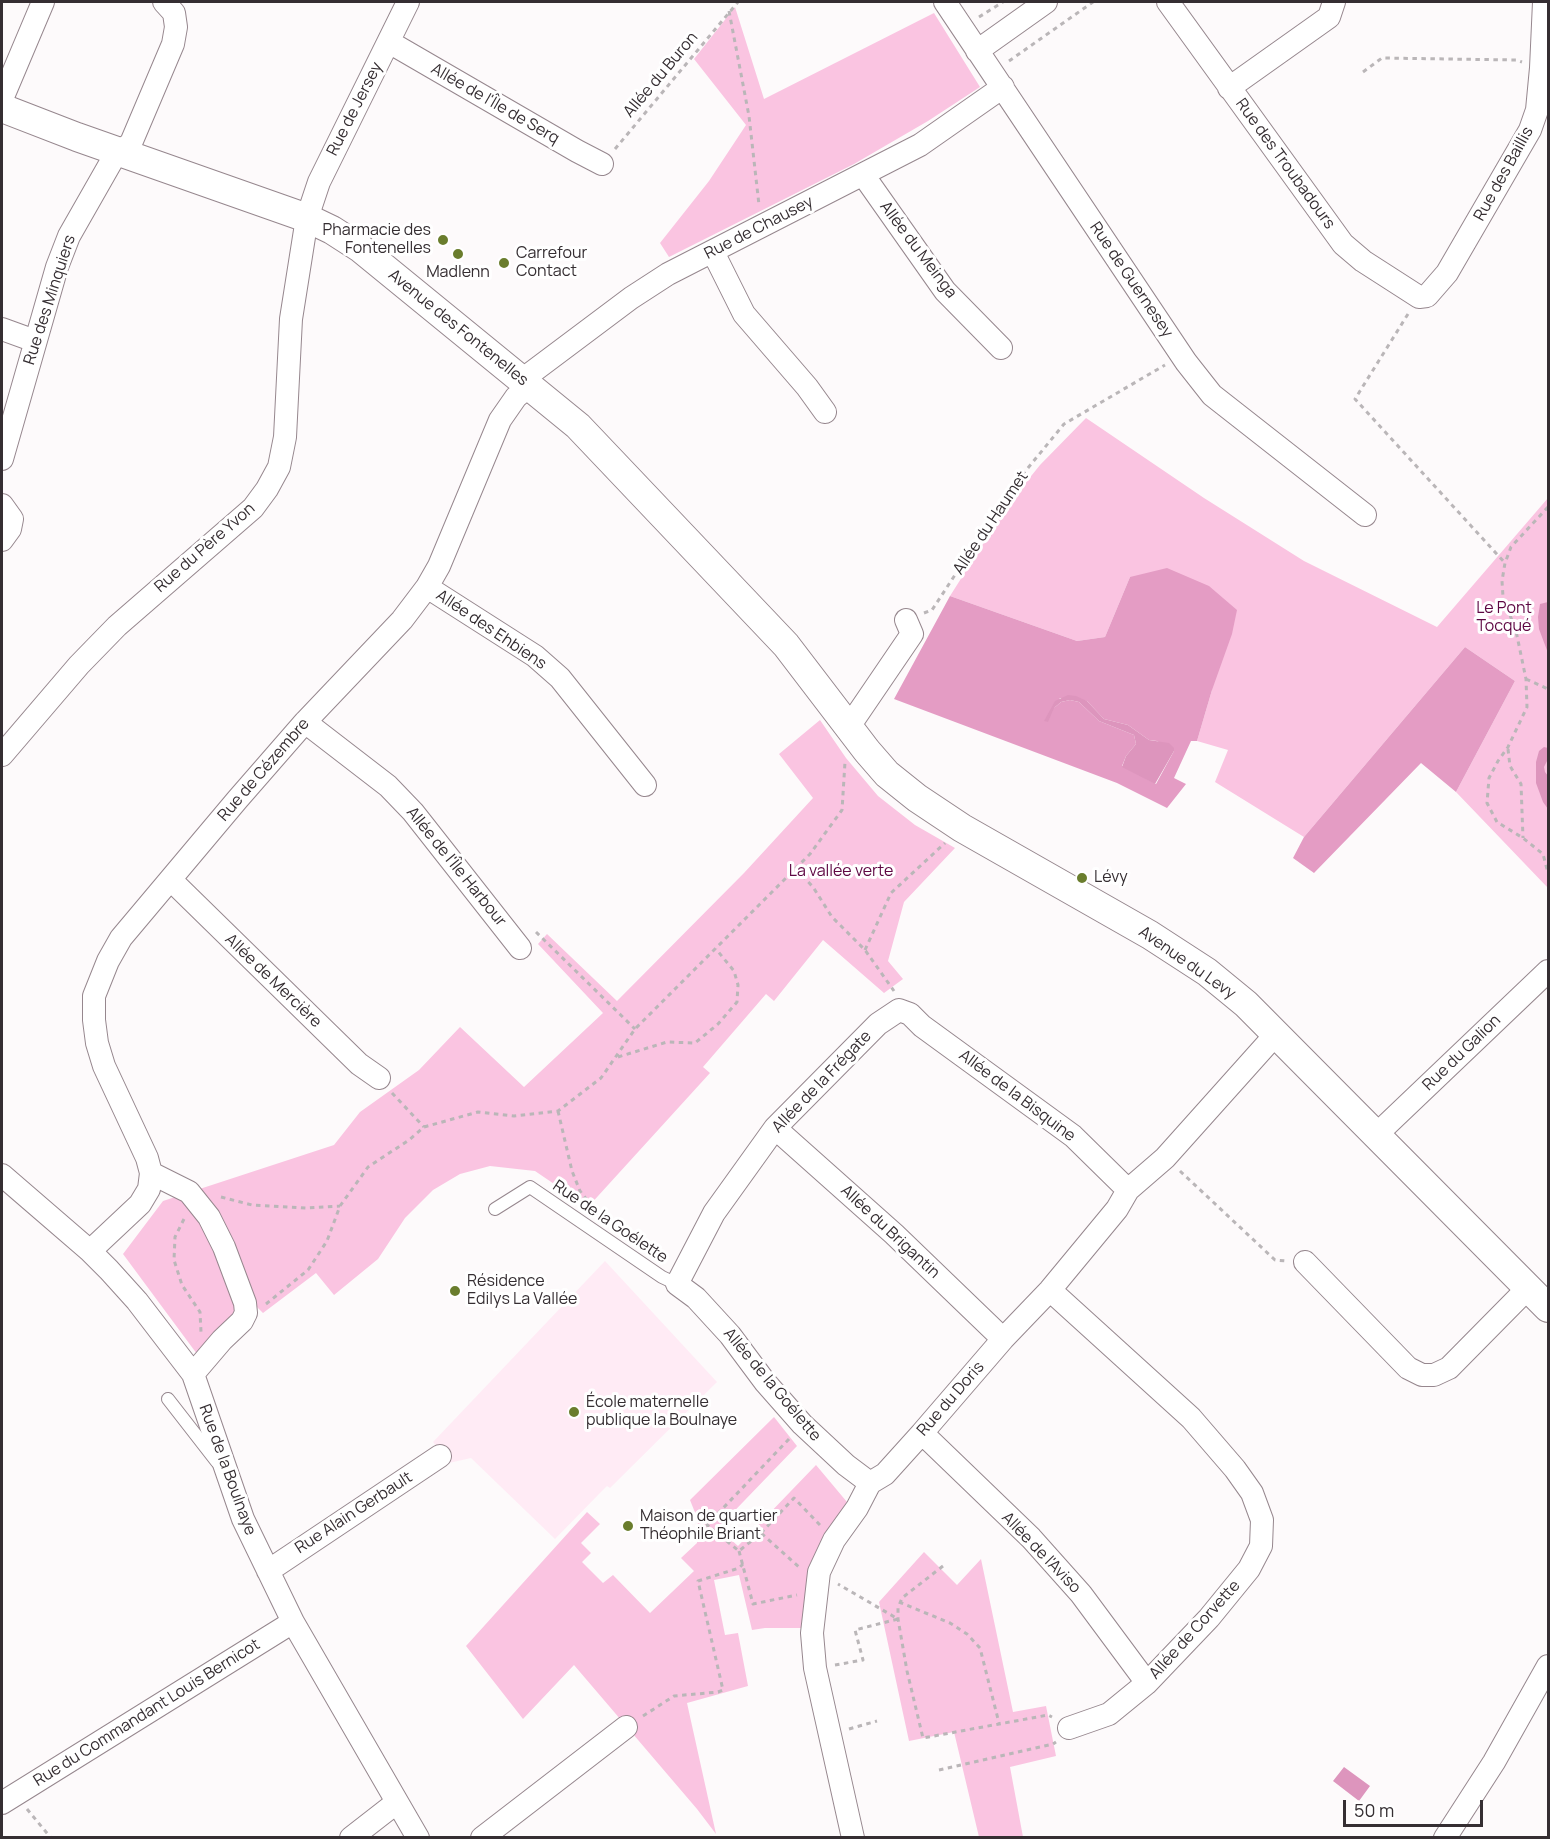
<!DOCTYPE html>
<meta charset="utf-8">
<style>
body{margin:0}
#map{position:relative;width:1550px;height:1839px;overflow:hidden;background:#fdfafb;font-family:Manrope,sans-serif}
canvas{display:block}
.frame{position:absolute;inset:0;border:3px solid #352e32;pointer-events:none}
.scale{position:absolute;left:1343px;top:1800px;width:140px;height:27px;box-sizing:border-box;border:3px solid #352e32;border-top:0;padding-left:8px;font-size:18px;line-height:21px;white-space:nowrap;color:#352e32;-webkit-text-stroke:4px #fff;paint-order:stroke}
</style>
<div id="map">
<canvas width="1550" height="1839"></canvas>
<div class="frame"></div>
<div class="scale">50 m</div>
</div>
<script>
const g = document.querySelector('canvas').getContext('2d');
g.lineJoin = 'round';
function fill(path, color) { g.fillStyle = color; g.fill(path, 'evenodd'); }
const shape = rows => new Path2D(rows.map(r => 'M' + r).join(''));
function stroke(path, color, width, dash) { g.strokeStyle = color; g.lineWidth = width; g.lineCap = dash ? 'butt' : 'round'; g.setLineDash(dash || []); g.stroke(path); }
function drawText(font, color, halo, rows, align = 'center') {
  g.font = font + ' Manrope,sans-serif'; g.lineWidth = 6; g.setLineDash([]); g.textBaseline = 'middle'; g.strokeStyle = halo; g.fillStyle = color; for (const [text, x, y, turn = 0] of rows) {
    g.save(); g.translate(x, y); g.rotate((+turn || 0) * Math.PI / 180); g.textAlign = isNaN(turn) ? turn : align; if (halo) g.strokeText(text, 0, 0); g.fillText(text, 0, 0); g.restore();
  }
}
const built = shape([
 [605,1261,717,1382,610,1488,607,1486,599,1494,555,1539,471,1458,449,1463,433,1442]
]);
const green = shape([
 [735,7,764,99,934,13,980,87,928,121,854,164,669,257,660,243,709,181,746,125,694,59],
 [1086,418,1204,498,1304,561,1437,627,1548,498,1548,888,1456,792,1515,681,1465,647,1304,837,1215,782,1228,750,1197,741,1212,690,1130,577,1105,637,1077,641,950,596,1007,506,1040,465],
 [820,720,846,758,878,796,915,825,955,848,904,902,888,961,903,979,884,993,823,940,774,1001,766,994,703,1067,710,1073,588,1207,535,1171,490,1166,460,1174,433,1190,405,1218,378,1259,334,1295,316,1273,263,1313,256,1306,197,1354,123,1254,163,1201,334,1145,360,1112,419,1070,460,1027,524,1087,603,1013,538,944,547,934,617,1001,744,873,813,798,779,754],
 [774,1417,797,1446,718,1528,738,1546,816,1465,847,1502,824,1535,810,1567,802,1628,765,1628,752,1630,739,1575,714,1580,725,1635,738,1633,748,1686,687,1703,716,1834,697,1809,574,1665,523,1719,466,1646,587,1512,600,1524,581,1543,591,1553,582,1562,603,1583,613,1575,650,1613,694,1571,681,1558,697,1543,698,1520,690,1500],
 [924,1552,957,1585,981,1559,1013,1712,1046,1706,1056,1756,1010,1767,1023,1837,979,1837,954,1732,909,1741,879,1602]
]);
const forest = shape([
 [1167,568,1209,586,1237,610,1232,634,1212,690,1197,741,1191,741,1174,778,1186,784,1167,808,1117,783,894,699,950,596,1077,641,1105,637,1130,577],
 [1060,698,1087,701,1104,719,1128,725,1149,740,1157,741,1174,751,1156,784,1122,766,1126,756,1136,744,1134,735,1099,721,1079,702,1070,700,1061,702,1054,708],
 [1465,647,1515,681,1456,792,1421,763,1314,873,1293,858,1304,837]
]);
const water = shape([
 [1548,602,1548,653,1539,629,1538,617,1540,604],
 [1068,695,1076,696,1087,701,1104,719,1128,725,1149,740,1169,743,1174,748,1174,751,1155,784,1122,767,1126,756,1136,744,1134,735,1099,721,1079,702,1070,700,1061,702,1054,708,1048,722,1044,721,1055,701],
 [1544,747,1548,748,1548,759,1544,767,1545,772,1548,776,1548,809,1543,802,1536,783,1536,762,1539,751],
 [1344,1767,1370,1786,1359,1801,1333,1781]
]);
const path = shape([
 [729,11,749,116,759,205],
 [979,17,1003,2],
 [1009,61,1093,2],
 [1363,72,1382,58,1516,60,1522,62],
 [615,149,738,2],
 [1408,314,1355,399,1505,563],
 [1548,507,1511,547,1505,563,1502,581,1503,597,1516,631,1526,679,1527,707,1508,747,1498,761,1489,778,1487,803,1497,822,1523,838,1543,854,1548,873],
 [924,613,932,610,1014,485,1064,424,1165,365],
 [1526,679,1548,689],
 [1508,749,1510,766,1521,784,1523,838],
 [796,869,813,887,832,917,865,950,894,991],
 [536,932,635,1029],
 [865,950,891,893,945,843],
 [618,1057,667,1042,695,1043,718,1024,737,1002,738,985,734,971,716,949],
 [392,1093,424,1127],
 [558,1111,572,1171,580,1191,598,1214],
 [1180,1171,1275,1260,1286,1261],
 [221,1197,252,1205,306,1208,340,1206],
 [184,1219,175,1237,174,1260,182,1285,200,1312,201,1332],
 [266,1304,308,1270,327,1241,340,1206,368,1167,409,1140,424,1127,478,1112,514,1116,558,1111,601,1078,635,1029,810,854,842,810,845,762],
 [789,1439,707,1525,739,1551,761,1533,799,1567],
 [761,1533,794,1498,820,1525],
 [739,1551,753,1604,797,1595],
 [943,1566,902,1598,898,1608,898,1619,907,1671,923,1738,1048,1715,1052,1717],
 [899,1602,950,1623,967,1634,980,1648,999,1723],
 [835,1665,863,1660,855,1630,898,1619,838,1584],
 [643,1716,674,1696,718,1692,723,1690,698,1581,739,1568,743,1564],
 [849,1729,877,1721],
 [939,1770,1053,1744,1056,1742],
 [27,1809,51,1838]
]);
const service = shape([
 [495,1209,530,1187,662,1277,677,1284],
 [168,1399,217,1462]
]);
const minor = shape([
 [945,2,1186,362,1212,395,1365,515],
 [1168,2,1343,244,1363,261,1419,297,1427,296,1447,273,1530,130,1537,110,1541,68,1544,2],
 [389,42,577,151,602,164],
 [977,51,1046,2],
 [1229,88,1329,17,1334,2],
 [2,99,43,2],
 [864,176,945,291,1001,348],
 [713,252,744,314,807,387,825,412],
 [2,329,35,341],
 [2,459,57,267,69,236,114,157,131,143,173,44,176,27,174,13,164,2],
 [2,505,12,519,10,529,2,540],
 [427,587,535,656,560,678,645,785],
 [305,722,388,786,413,812,520,948],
 [848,728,912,634,906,620],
 [2,755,79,665,117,626,253,508,267,489,279,467,285,437,291,319,307,218,319,182,408,2],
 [171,880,359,1064,379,1078],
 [775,1128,894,1234,1003,1339],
 [1376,1135,1548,971],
 [151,1173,189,1192,209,1217,224,1247,245,1303,246,1313,242,1321,222,1340,193,1374],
 [2,1175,90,1251,109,1270,137,1301,193,1374,243,1519,293,1622,418,1838],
 [90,1251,140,1204,149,1189,151,1173,147,1158,104,1066,97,1043,94,1020,94,996,108,961,121,938,237,800,305,722,402,620,427,587,439,566,500,420,516,397,521,393,531,373,631,298,668,274,920,145,1003,87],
 [1305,1262,1408,1368,1422,1375,1434,1375,1449,1368,1528,1288],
 [1050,1290,1191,1418,1235,1469,1252,1493,1262,1520,1261,1546,1249,1569,1209,1618,1147,1683,1109,1714,1069,1728],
 [922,1433,1031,1538,1081,1594,1147,1683],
 [870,1483,846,1465,802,1424,765,1382,730,1335,696,1298,677,1284,714,1213,775,1128,878,1024,899,1010,910,1014,922,1026,1073,1136,1128,1190],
 [268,1571,440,1456],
 [2,1803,293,1622],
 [351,1838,396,1803],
 [482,1838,626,1727],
 [853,1838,815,1668,812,1633,819,1572,834,1540,857,1508,870,1483,885,1474,922,1433,1003,1339,1050,1290,1117,1209,1128,1190,1165,1158,1276,1034],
 [1445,1838,1494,1762,1548,1666]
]);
const tertiary = shape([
 [2,108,77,137,307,218,332,230,360,248,578,426,786,645,867,751,887,774,917,798,962,828,1150,935,1207,972,1246,1004,1548,1308]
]);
const markers = [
 [443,240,6,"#6a7d2d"],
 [458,254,6,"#6a7d2d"],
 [504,263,6,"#6a7d2d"],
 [1082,878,6,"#6a7d2d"],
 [455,1291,6,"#6a7d2d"],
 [574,1412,6,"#6a7d2d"],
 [628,1526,6,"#6a7d2d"]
];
const streetNames = [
 ["Allée du Buron",661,75,-50],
 ["Allée de l'Île de Serq",495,104,30],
 ["Rue de Jersey",355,109,-63],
 ["Rue des Troubadours",1285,164,54],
 ["Rue des Baillis",1504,174,-61],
 ["Rue de Chausey",759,228,-27],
 ["Allée du Meinga",918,250,53],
 ["Rue de Guernesey",1131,280,56],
 ["Rue des Minquiers",50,300,-72],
 ["Avenue des Fontenelles",458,328,39],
 ["Allée du Haumet",991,523,-56],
 ["Rue du Père Yvon",205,548,-41],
 ["Allée des Ehbiens",491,630,34],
 ["Rue de Cézembre",264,770,-49],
 ["Allée de l'Île Harbour",456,867,51],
 ["Avenue du Levy",1187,963,35],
 ["Allée de Mercière",273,981,44],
 ["Rue du Galion",1462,1053,-44],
 ["Allée de la Frégate",822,1082,-46],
 ["Allée de la Bisquine",1017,1096,37],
 ["Rue de la Goélette",610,1222,34],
 ["Allée du Brigantin",890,1232,43],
 ["Allée de la Goélette",772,1385,50],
 ["Rue du Doris",951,1399,-49],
 ["Rue de la Boulnaye",227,1470,70],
 ["Rue Alain Gerbault",354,1513,-33],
 ["Allée de l'Aviso",1041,1553,46],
 ["Allée de Corvette",1195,1630,-48],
 ["Rue du Commandant Louis Bernicot",147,1713,-32]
];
const poiNames = [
 ["Pharmacie des",431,231,"right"],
 ["Fontenelles",431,249,"right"],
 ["Carrefour",516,254],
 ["Contact",516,272],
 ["Madlenn",458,273,"center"],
 ["Lévy",1094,878],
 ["Résidence",467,1282],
 ["Edilys La Vallée",467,1300],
 ["École maternelle",586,1403],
 ["publique la Boulnaye",586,1421],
 ["Maison de quartier",640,1517],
 ["Théophile Briant",640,1535]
];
const parkNames = [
 ["Le Pont",1504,609],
 ["Tocqué",1504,627],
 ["La vallée verte",841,872]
];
fill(built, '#ffebf5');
fill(green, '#fac4e1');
fill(forest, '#e49cc4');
fill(water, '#dd95bd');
stroke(service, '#96878e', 14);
stroke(minor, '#96878e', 24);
stroke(tertiary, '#96878e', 30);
stroke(path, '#bab6b8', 3, [4.5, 4.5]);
stroke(service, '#fff', 12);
stroke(minor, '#fff', 22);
stroke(tertiary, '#fff', 28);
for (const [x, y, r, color] of markers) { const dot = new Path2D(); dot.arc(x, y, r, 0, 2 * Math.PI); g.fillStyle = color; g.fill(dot); stroke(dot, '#fff', 2); }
drawText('16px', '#352e32', '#fff', streetNames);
drawText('16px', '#352e32', '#fff', poiNames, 'left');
drawText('16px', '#5e0743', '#fff', parkNames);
</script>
